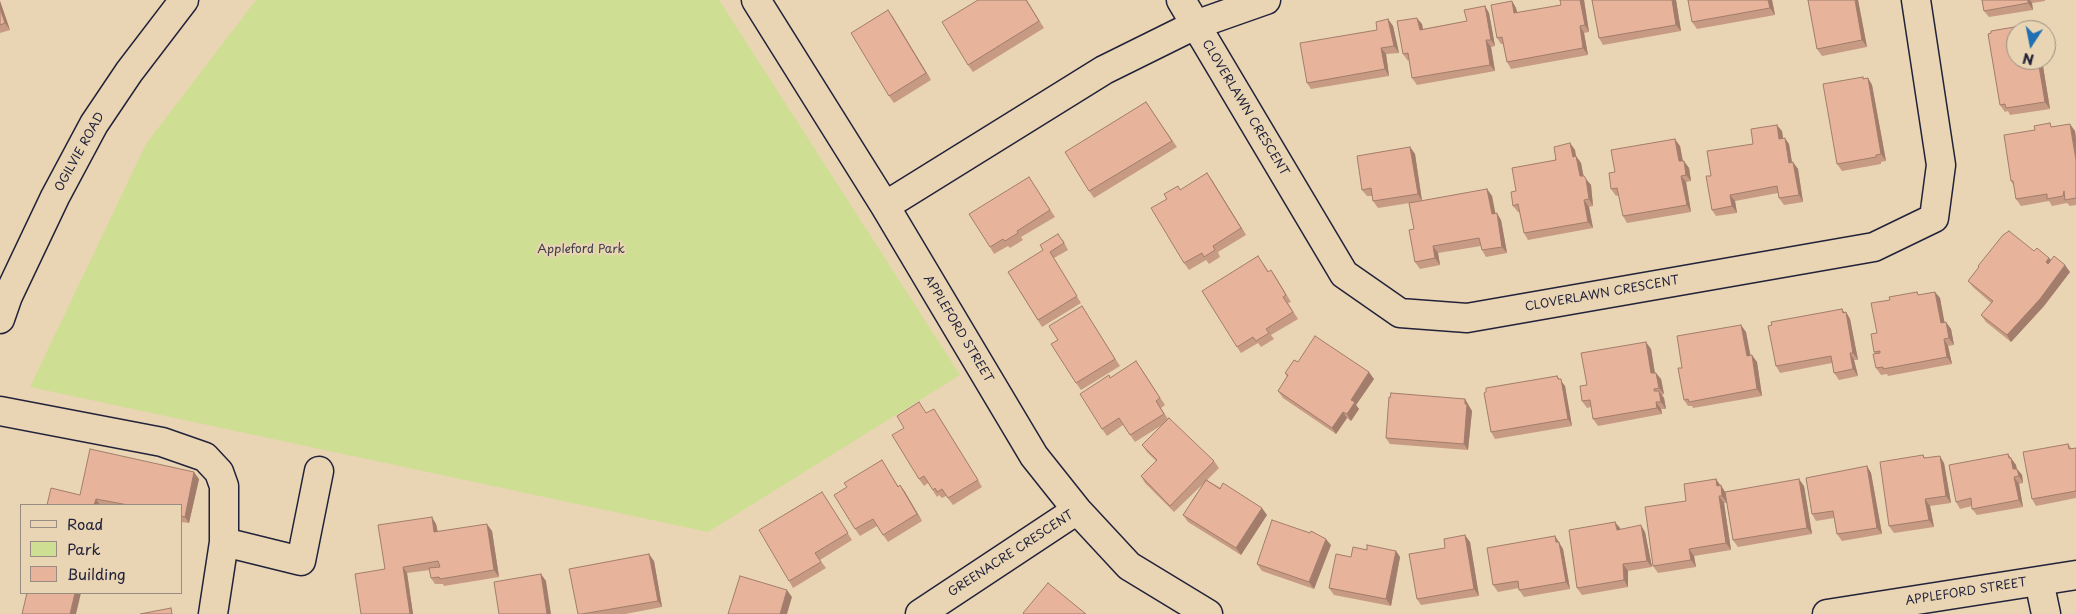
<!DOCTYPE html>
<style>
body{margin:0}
#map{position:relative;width:2076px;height:614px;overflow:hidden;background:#e9d5b3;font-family:"Playpen Sans",sans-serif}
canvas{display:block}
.legend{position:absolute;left:20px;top:504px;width:162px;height:90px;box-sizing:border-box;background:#e9d5b3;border:1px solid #998d83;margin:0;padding:6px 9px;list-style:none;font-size:15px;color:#22223b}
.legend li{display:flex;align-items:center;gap:10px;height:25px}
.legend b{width:25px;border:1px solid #998d83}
.north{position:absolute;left:2006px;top:20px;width:50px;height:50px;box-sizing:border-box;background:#e9d5b3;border:1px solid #998d83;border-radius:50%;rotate:191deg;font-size:14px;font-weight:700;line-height:20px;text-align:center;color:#22223b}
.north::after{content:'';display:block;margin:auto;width:18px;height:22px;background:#1f6fb2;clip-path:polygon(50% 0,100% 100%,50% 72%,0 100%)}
</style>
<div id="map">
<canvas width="2076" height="614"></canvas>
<ul class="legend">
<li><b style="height:6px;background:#e9d5b3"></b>Road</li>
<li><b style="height:14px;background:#cede92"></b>Park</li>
<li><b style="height:14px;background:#e7b39a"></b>Building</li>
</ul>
<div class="north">N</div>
</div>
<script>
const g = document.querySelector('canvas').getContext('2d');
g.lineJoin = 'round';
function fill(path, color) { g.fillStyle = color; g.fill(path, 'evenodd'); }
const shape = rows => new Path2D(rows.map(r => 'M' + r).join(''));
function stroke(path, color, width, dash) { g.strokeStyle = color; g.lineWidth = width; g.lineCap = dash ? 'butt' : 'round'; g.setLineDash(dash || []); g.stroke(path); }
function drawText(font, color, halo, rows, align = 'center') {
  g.font = font + ' "Playpen Sans",sans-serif'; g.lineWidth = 4.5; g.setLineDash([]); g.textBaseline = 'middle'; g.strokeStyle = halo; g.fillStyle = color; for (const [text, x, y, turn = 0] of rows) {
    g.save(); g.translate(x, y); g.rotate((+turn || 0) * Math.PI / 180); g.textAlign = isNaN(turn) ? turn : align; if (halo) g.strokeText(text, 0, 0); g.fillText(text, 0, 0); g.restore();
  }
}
const green = shape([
 [256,0,719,0,960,375,708,532,30,387,146,144]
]);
const minor = shape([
 [756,0,885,206,1034,456,1077,510,1129,566,1208,614],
 [1181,0,1344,274,1400,313,1467,318,1874,247,1934,218,1941,165,1916,0],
 [885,206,1104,70,1195,25,1266,0],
 [0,411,162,442,205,457,219,472,224,486,224,542,213,614],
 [224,542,301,561,319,471],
 [2039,581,2046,614],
 [920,614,1077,510],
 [1827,614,2076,575]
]);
const major = shape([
 [0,319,8,296,55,197,94,124,129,72,184,0]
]);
const wall = shape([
 [1027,0,1044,28,973,72,968,65],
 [1584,0,1589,32,1584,33,1588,55,1511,69,1507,62,1503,44,1501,44,1497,38,1512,1,1516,8,1517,13,1561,5],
 [1592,0,1676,0,1681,31,1603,45,1599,38],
 [1772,0,1775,15,1697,29,1692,22],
 [1858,0,1867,47,1822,56,1817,49],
 [1982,0,2045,0,2045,1,2032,3,2033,10,1989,17,1984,11],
 [0,1,10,30,0,33],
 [1485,6,1489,13,1495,46,1491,47,1495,71,1417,85,1412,78,1409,60,1408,61,1403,54,1422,24,1423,29,1467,21],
 [888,10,931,80,894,103,889,96],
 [1388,19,1393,26,1399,53,1386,54,1389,76,1311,89,1307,83,1377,30],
 [2032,24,2036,30,2016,30,2016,60,2042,60,2050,109,2010,115,2008,111,2005,112,2000,105,1988,34,1991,33,1991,31],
 [1868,78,1872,85,1886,161,1881,162,1881,164,1842,171,1837,164,1864,79],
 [1146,102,1177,147,1094,198,1089,191],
 [2053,127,2075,131,2076,139,2076,205,2070,206,2067,203,2052,206,2049,201,2021,206,2016,199,2014,186,2011,181],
 [1782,131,1783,138,1789,144,1792,162,1798,169,1803,202,1784,205,1779,198,1778,193,1735,201,1737,213,1716,216,1712,210,1711,176,1753,144],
 [1570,143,1575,150,1576,156,1581,163,1583,176,1591,185,1593,206,1589,207,1593,228,1528,240,1524,233,1520,212,1518,212,1513,206],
 [1680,146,1683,161,1689,168,1691,181,1686,182,1691,212,1627,223,1623,216,1619,195,1616,196,1611,189,1615,172],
 [1410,147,1415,154,1422,201,1378,208,1373,201,1372,196,1367,196,1362,190],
 [1207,173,1246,235,1218,252,1220,257,1209,264,1206,260,1189,270,1184,263,1181,190],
 [1029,177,1055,217,1021,237,1023,240,1010,248,1008,246,994,254,990,247],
 [1487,189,1492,196,1495,214,1501,220,1507,253,1486,257,1482,250,1481,246,1438,253,1440,265,1420,269,1415,262,1414,229],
 [1063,240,1068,250,1054,258,1081,303,1042,327,1008,272],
 [2034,251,2049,258,2051,260,2070,272,2044,306,2011,342,1986,322,1981,315,1991,303,1973,287,1968,281,1979,267],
 [1263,263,1269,272,1271,270,1276,277,1291,302,1288,303,1298,319,1271,335,1274,339,1261,347,1258,343,1241,353,1237,347],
 [1935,292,1940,298,1944,323,1951,329,1954,345,1948,346,1952,364,1888,376,1887,374,1881,375,1876,368,1875,353,1874,352,1877,333,1919,295],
 [1082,306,1120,366,1081,390,1076,383,1058,340],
 [1842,309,1844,313,1846,312,1850,319,1858,360,1854,360,1858,376,1839,380,1834,373,1832,363,1780,373,1776,366],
 [1746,332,1750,355,1757,362,1762,396,1693,408,1692,406,1688,406,1684,400,1682,368],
 [1651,349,1655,373,1661,379,1664,394,1662,395,1664,398,1666,409,1661,409,1662,414,1598,426,1593,419,1591,407,1587,408,1582,401,1587,385],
 [1298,362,1374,379,1356,405,1359,409,1351,421,1347,418,1336,434,1283,398,1278,391,1287,377,1285,373],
 [1141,368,1165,405,1161,408,1168,419,1214,461,1219,468,1207,480,1267,515,1241,555,1188,522,1183,515,1203,484,1174,512,1145,483,1141,476,1156,461,1147,452,1142,445,1162,425,1135,442,1123,425,1107,436,1102,429,1111,377],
 [1557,376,1565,386,1572,426,1495,439,1491,432,1486,392],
 [1465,399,1472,411,1468,450,1390,444,1386,438],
 [926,413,938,416,982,487,953,505,946,496,942,498,939,495,937,497,928,483,924,486,919,479,904,428],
 [2068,444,2072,449,2076,448,2076,498,2036,506,2032,499],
 [1923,455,1925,458,1944,463,1951,503,1930,506,1934,527,1894,533,1889,526],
 [2011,458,2016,465,2017,469,2022,475,2023,483,2019,484,2023,507,1977,515,1972,509,1972,506,1960,509,1956,502],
 [882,460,898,486,900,485,905,492,922,521,888,542,877,526,860,536,855,529,847,487],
 [1867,466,1871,473,1882,534,1842,541,1837,534,1834,518,1816,521,1812,514],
 [199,479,189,523,181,522,181,505,47,505,80,495],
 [1716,479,1725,492,1804,486,1812,534,1738,547,1733,540,1727,503,1724,503,1731,550,1694,556,1696,567,1658,573,1653,566,1686,501],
 [826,498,852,540,820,560,826,568,793,588,789,581],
 [436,524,438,532,492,531,499,577,444,586,443,584,435,584,431,578,430,570,407,573,413,614,361,614],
 [1620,529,1645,532,1652,567,1628,571,1628,587,1582,595,1577,588],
 [1555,536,1563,549,1570,589,1524,597,1519,590,1519,588,1498,592,1493,585],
 [1470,542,1479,596,1421,605,1417,599],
 [1331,545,1314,589,1262,571,1257,564],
 [1396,551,1400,557,1391,606,1334,595,1329,588,1351,557],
 [654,561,662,607,625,614,578,614]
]);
const shadedWall = shape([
 [1580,0,1584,0,1589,32,1585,25],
 [1672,0,1676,0,1681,31,1676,25],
 [1768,0,1772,0,1775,15,1770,8],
 [1855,0,1858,0,1867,47,1862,40],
 [2028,0,2030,0,2032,3,2033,10,2028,3],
 [0,1,10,30,5,23,0,8],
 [1512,1,1516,8,1519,20,1514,13],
 [1485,6,1489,13,1495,46,1491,40],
 [888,10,893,17,931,80,926,73],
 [1417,18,1422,24,1424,37,1420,30],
 [1388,19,1393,26,1399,53,1394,46],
 [2032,24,2036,30,2033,30],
 [1580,26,1584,33,1588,55,1583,48],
 [1486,40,1491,47,1495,71,1490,65],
 [1381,48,1386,54,1389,76,1385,69],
 [2038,60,2042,60,2050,109,2045,102],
 [1868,78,1872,85,1886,161,1881,154],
 [2070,124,2075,131,2076,139,2076,160],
 [1777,125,1782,131,1784,145,1779,139],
 [1785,138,1789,144,1793,169,1789,163],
 [1675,139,1680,146,1684,168,1679,161],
 [1570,143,1575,150,1577,164,1573,157],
 [1410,147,1415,154,1422,201,1418,194],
 [1576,156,1581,163,1585,183,1580,176],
 [1684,161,1689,168,1691,181,1686,175],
 [1793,162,1798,169,1803,202,1799,195],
 [1207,173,1212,180,1246,235,1241,228],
 [1681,176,1686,182,1691,212,1687,205],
 [1586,179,1591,185,1593,206,1589,199],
 [1487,189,1492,196,1497,221,1492,214],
 [1730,195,1735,201,1737,213,1732,206],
 [1584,200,1589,207,1593,228,1588,222],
 [1497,213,1501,220,1507,253,1502,247],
 [1433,246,1438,253,1440,265,1435,258],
 [2049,258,2054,264,2051,268,2046,262],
 [2065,265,2070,272,2044,306,2011,342,2007,335],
 [1935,292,1940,298,1946,330,1941,323],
 [1842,309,1846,315,1846,312,1850,319,1858,360,1853,353],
 [1946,322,1951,329,1954,345,1949,338],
 [1741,325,1746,332,1752,363,1747,356],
 [1944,339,1948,346,1952,364,1947,357],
 [1646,342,1651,349,1656,380,1651,373],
 [1850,353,1854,360,1858,376,1853,369],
 [1752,355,1757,362,1762,396,1757,389],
 [1369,372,1374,379,1356,405,1359,409,1351,421,1347,414,1351,400],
 [1656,373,1661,379,1664,394,1659,388],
 [1557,376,1565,386,1572,426,1568,419],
 [1659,391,1664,398,1666,409,1661,402],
 [1465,399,1472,411,1468,450,1464,444],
 [1656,402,1661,409,1662,414,1657,408],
 [934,409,938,416,982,487,978,480],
 [1343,412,1347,418,1336,434,1332,428],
 [2008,454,2016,465,2018,476,2013,469,2009,458],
 [1940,456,1944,463,1951,503,1946,496],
 [1867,466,1871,473,1882,534,1877,528],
 [2017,469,2022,475,2023,483,2019,476],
 [194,472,199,479,189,523,185,517],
 [2014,477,2019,484,2023,507,2019,500],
 [1716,479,1720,485,1717,486],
 [1799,479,1804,486,1812,534,1807,528],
 [900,485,905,492,922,521,917,514],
 [1721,485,1725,492,1727,503,1722,496],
 [1719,496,1724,503,1731,550,1726,543],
 [96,499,100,505,94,505],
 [1925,499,1930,506,1934,527,1929,520],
 [1262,508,1267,515,1241,555,1236,548],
 [432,517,436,524,439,539,434,532],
 [1615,522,1620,528,1622,536,1617,530],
 [487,524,492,531,499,577,494,570],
 [1641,525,1645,532,1652,567,1647,561],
 [1465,535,1470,542,1479,596,1474,589],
 [1555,536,1563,549,1570,589,1566,582],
 [1326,539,1331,545,1314,589,1309,582],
 [1689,549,1694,556,1696,567,1691,560],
 [1396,551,1400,557,1391,606,1386,599],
 [649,554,654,561,662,607,658,601],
 [1623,564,1628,571,1628,587,1624,580],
 [403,567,407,573,413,614,410,614],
 [541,574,546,581,551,614,547,614],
 [787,590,792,597,787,614,780,614],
 [75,593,81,593,76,614,70,614]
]);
const building = shape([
 [978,0,1026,0,1039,21,968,65,942,22,978,0],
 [1560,0,1580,0,1585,25,1580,26,1583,48,1507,62,1502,37,1497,38,1491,5,1512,1,1514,13,1561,5,1560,0],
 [1592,0,1672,0,1676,25,1599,38,1592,0],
 [1688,0,1768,0,1770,8,1692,22,1688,0],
 [1808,0,1855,0,1862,40,1817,49,1808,0],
 [1982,0,2028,0,2028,3,1984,11,1982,0],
 [1485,6,1491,40,1486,40,1490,65,1412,78,1408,53,1403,54,1397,21,1417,18,1420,30,1467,21,1464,10,1485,6],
 [0,8,5,23,0,25,0,8],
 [888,10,926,73,889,96,851,33,888,10],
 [1388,19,1394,46,1381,48,1385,69,1307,83,1300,43,1377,30,1376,22,1388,19],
 [2032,24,2033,30,2016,30,2016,60,2038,60,2045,102,2006,108,2005,104,2000,105,1988,34,1991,33,1991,31,2032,24],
 [1863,77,1863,79,1868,78,1881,154,1876,155,1876,157,1837,164,1823,84,1863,77],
 [1146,102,1172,141,1089,191,1065,152,1146,102],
 [2050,123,2051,127,2070,124,2076,160,2076,198,2065,200,2064,191,2063,196,2047,199,2047,194,2016,199,2013,181,2011,181,2004,135,2035,130,2034,126,2050,123],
 [1777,125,1779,139,1785,138,1789,163,1793,162,1799,195,1779,198,1777,186,1730,195,1732,206,1712,210,1706,176,1711,176,1707,151,1753,144,1751,129,1777,125],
 [1675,139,1679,161,1684,161,1686,175,1681,176,1687,205,1623,216,1617,188,1611,189,1609,173,1615,172,1611,150,1675,139],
 [1570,143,1573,157,1576,156,1580,176,1584,176,1586,179,1589,199,1584,200,1588,222,1524,233,1518,204,1513,206,1511,192,1516,191,1512,168,1556,160,1554,147,1570,143],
 [1410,147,1418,194,1373,201,1371,188,1362,190,1357,156,1410,147],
 [1207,173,1241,228,1213,246,1215,250,1204,257,1202,253,1184,263,1151,208,1167,199,1164,194,1178,186,1180,190,1207,173],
 [1029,177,1050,210,1017,231,1018,233,1005,241,1003,239,990,247,969,214,1029,177],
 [1487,189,1492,214,1497,213,1502,247,1482,250,1479,238,1433,246,1435,258,1415,262,1409,230,1414,229,1409,203,1487,189],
 [2009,231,2034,251,2037,248,2049,258,2046,262,2048,264,2054,256,2065,265,2040,299,2007,335,1981,315,1993,301,1968,281,1979,267,1978,266,2003,235,2009,231],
 [1058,234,1064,243,1050,252,1077,296,1038,320,1008,272,1043,250,1040,245,1058,234],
 [1258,256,1268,272,1271,270,1286,295,1283,297,1293,312,1266,329,1269,333,1256,341,1253,337,1237,347,1202,291,1258,256],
 [1917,292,1918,295,1935,292,1941,323,1946,322,1949,338,1944,339,1947,357,1883,369,1883,367,1876,368,1873,354,1880,353,1880,351,1874,352,1871,334,1877,333,1871,303,1890,300,1889,297,1917,292],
 [1082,306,1115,359,1076,383,1051,344,1058,340,1049,326,1082,306],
 [1842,309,1843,313,1846,312,1853,353,1850,353,1853,369,1834,373,1831,356,1776,366,1768,326,1772,325,1771,322,1842,309],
 [1741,325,1747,356,1752,355,1757,389,1689,402,1688,399,1684,400,1678,368,1682,368,1677,336,1741,325],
 [1315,336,1369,372,1351,400,1355,402,1347,414,1343,412,1332,428,1278,391,1288,375,1285,373,1294,360,1298,362,1315,336],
 [1646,342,1651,373,1656,373,1659,388,1654,389,1654,391,1659,391,1661,402,1656,402,1657,408,1593,419,1590,400,1582,401,1580,386,1587,385,1581,353,1646,342],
 [1136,361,1160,398,1156,401,1164,414,1130,435,1119,418,1102,429,1080,394,1109,375,1110,378,1136,361],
 [1557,376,1558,379,1561,379,1568,419,1491,432,1484,393,1486,392,1486,388,1557,376],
 [1391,393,1465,399,1465,404,1467,404,1464,444,1386,438,1389,397,1390,398,1391,393],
 [919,402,926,413,934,409,978,480,948,498,942,489,937,492,935,488,933,490,924,476,919,479,892,435,904,428,897,416,919,402],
 [1169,418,1214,461,1170,506,1141,476,1157,460,1142,445,1169,418],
 [2068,444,2069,449,2076,448,2076,491,2032,499,2023,452,2068,444],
 [90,449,194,472,185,517,181,516,181,505,128,505,96,499,94,505,47,505,51,488,80,495,90,449],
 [2008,454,2009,458,2011,458,2013,469,2017,469,2019,476,2014,477,2019,500,1972,509,1971,498,1956,502,1949,465,2008,454],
 [1923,455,1924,458,1940,456,1946,496,1925,499,1929,520,1889,526,1880,462,1923,455],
 [882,460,898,487,900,485,917,514,883,535,873,519,855,529,834,495,847,487,844,483,882,460],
 [1867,466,1877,528,1837,534,1833,511,1812,514,1806,478,1867,466],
 [1716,479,1717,486,1721,485,1722,496,1719,496,1726,543,1689,549,1691,560,1653,566,1645,507,1686,501,1684,484,1716,479],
 [1799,479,1807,528,1733,540,1725,492,1799,479],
 [1206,480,1220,489,1223,483,1262,508,1236,548,1183,515,1206,480],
 [822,492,848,533,815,553,821,562,789,581,759,530,822,492],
 [432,517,434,532,487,524,494,570,440,579,439,577,431,578,429,568,440,567,438,561,403,567,410,614,361,614,355,574,385,569,378,525,432,517],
 [1272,520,1310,533,1311,531,1326,539,1309,582,1257,564,1272,520],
 [1615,522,1617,530,1641,525,1647,561,1623,564,1624,580,1577,588,1569,530,1615,522],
 [1465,535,1474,589,1417,599,1409,554,1445,548,1444,539,1465,535],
 [1555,536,1556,542,1559,542,1566,582,1519,590,1518,581,1493,585,1487,548,1555,536],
 [1367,545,1396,551,1386,599,1329,588,1336,554,1351,557,1353,547,1367,550,1367,545],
 [649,554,658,601,582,614,578,614,569,569,649,554],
 [541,574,547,614,499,614,494,582,541,574],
 [740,576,787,590,780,614,728,614,740,576],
 [1048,583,1086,614,1024,614,1023,613,1048,583],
 [27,593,75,593,70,614,22,614,27,593],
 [171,608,172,614,140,614,171,608]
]);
const streetNames = [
 ["CLOVERLAWN CRESCENT",1245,108,59],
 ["OGILVIE ROAD",80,152,-61],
 ["CLOVERLAWN CRESCENT",1602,294,-10],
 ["APPLEFORD STREET",958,329,59],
 ["GREENACRE CRESCENT",1011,554,-33],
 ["APPLEFORD STREET",1966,592,-9]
];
const parkNames = [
 ["Appleford Park",581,250]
];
fill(green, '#cede92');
stroke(minor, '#22223b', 31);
stroke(major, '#22223b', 31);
stroke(minor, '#e9d5b3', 28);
stroke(major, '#e9d5b3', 28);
fill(wall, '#c79a84');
fill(shadedWall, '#a27d6c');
fill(building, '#e7b39a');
stroke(building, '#a27d6c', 1);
drawText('12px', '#22223b', '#e9d5b3', streetNames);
drawText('12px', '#3c3e48', '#e9d5b3', parkNames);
</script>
